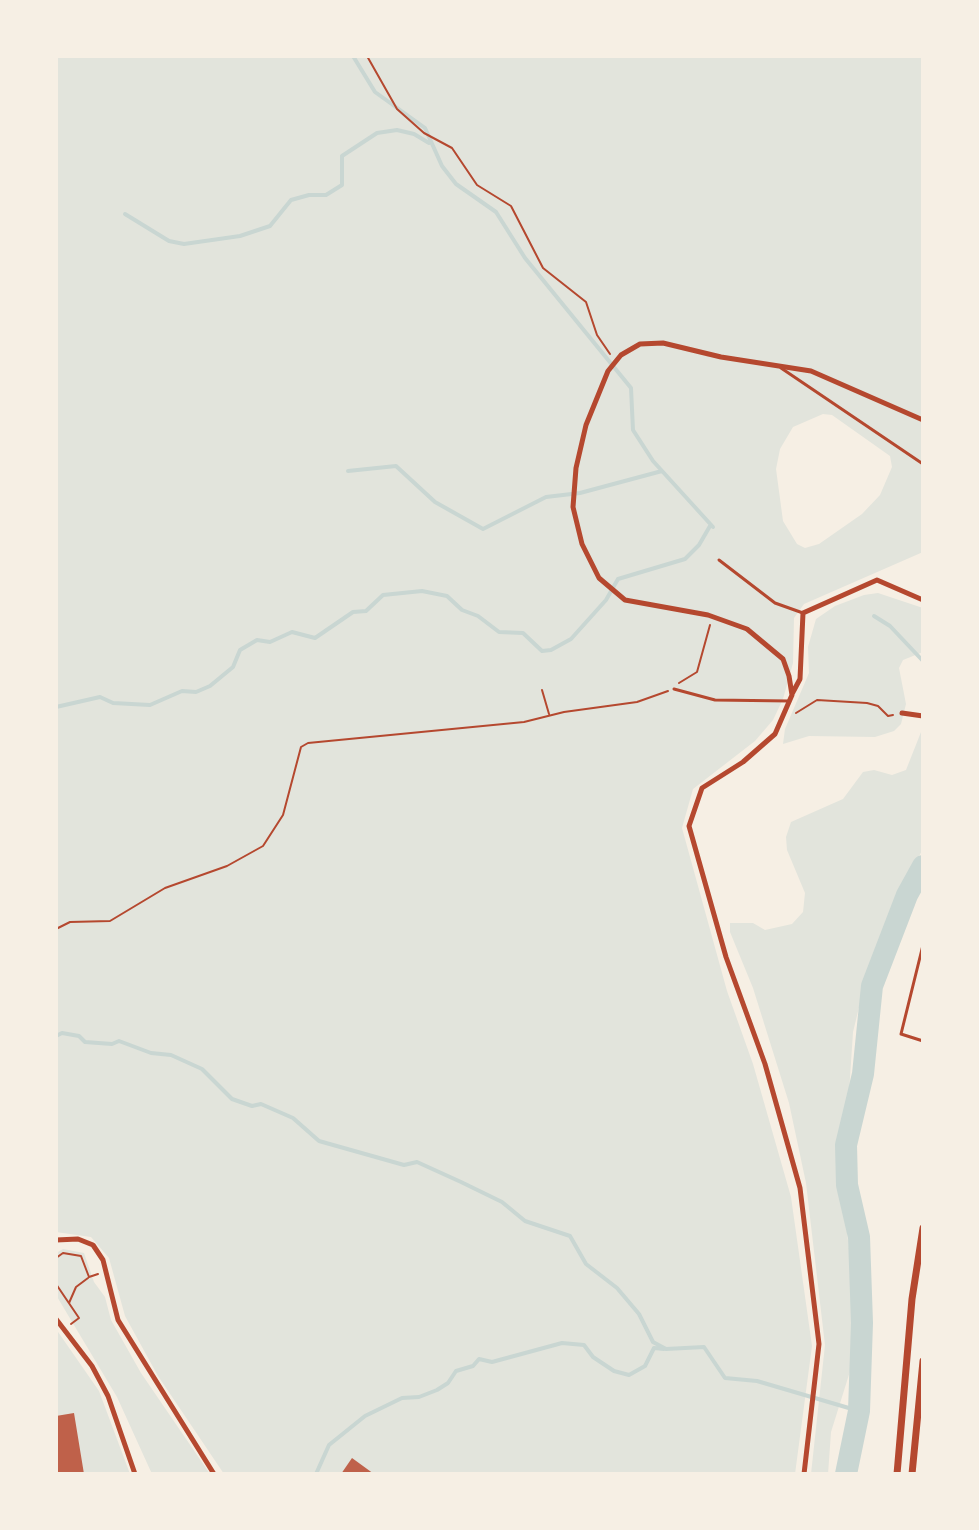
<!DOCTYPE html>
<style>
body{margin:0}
#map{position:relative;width:979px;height:1530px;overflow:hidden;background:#f6efe4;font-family:"Fira Sans Condensed",sans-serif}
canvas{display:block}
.frame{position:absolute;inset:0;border:58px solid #f6efe4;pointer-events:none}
</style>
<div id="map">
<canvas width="979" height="1530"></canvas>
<div class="frame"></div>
</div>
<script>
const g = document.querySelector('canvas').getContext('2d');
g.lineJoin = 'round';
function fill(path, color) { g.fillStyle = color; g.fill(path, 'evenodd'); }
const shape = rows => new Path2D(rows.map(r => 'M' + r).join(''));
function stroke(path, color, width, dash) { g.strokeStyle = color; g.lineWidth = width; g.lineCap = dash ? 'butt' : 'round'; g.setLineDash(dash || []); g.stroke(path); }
const green = shape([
 [56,56,923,56,923,552,804,604,794,618,793,663,783,699,773,720,755,741,693,789,682,828,727,991,753,1064,791,1197,812,1346,795,1474,224,1474,158,1376,125,1316,109,1258,91,1237,56,1232],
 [823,414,832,415,890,456,892,467,880,495,862,514,819,544,805,548,797,544,783,521,776,469,780,449,793,427],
 [878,593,923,608,923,652,903,660,899,668,906,704,901,724,894,731,875,737,809,736,783,744,785,729,809,673,808,647,816,619,835,606,864,595],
 [923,727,923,849,902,886,865,983,853,1032,849,1093,841,1129,840,1174,854,1290,852,1365,831,1432,828,1474,811,1474,825,1345,806,1183,789,1103,753,988,730,932,730,923,753,923,765,930,792,924,803,912,805,893,787,850,786,837,791,822,843,799,863,772,874,770,892,775,906,770],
 [63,1249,84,1253,94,1282,105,1297,111,1320,141,1373,210,1474,152,1474,117,1397,56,1295,56,1253],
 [56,1329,99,1391,130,1474,56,1474]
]);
const stream = shape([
 [353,56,375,92,425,128,442,166,456,184,496,212,525,258,631,388,633,430,653,461,713,527],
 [125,214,169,241,184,244,240,236,270,226,291,200,309,195,326,195,342,185,342,156,377,133,397,130,414,134,429,143],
 [348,471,396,466,435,502,483,529,546,497,580,493,662,471],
 [874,616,890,626,923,661],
 [56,707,100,697,113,703,150,705,182,691,196,692,210,686,233,667,240,650,257,640,270,642,292,632,315,638,353,612,366,611,383,595,422,591,447,596,462,610,478,616,499,632,523,633,542,651,551,650,571,639,606,600,618,579,685,559,699,545,710,526],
 [56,1036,62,1033,79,1036,85,1042,112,1044,119,1041,151,1053,171,1055,202,1069,232,1099,252,1106,261,1104,293,1118,319,1141,404,1165,417,1162,461,1182,502,1202,525,1221,570,1236,586,1264,617,1288,639,1314,653,1342,666,1349,704,1347,725,1378,757,1381,859,1411],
 [316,1474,329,1445,365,1416,402,1398,419,1397,437,1390,448,1383,456,1371,473,1366,479,1359,492,1362,562,1343,584,1345,593,1357,614,1371,629,1375,645,1366,654,1348,664,1349]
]);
const river = shape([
 [846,1474,859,1411,862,1323,859,1237,847,1185,846,1145,863,1074,872,986,907,895,923,866]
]);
const building = shape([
 [74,1413,84,1474,56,1474,56,1416],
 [352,1458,374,1474,341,1474]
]);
const path = shape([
 [367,56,397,109,424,133,452,148,477,185,511,206,543,268,586,302,597,335,610,354],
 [679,683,697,672,710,625],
 [542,690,549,714],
 [796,713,817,700,867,703,878,706,888,716,893,715],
 [56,929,70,922,110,921,165,888,227,866,263,846,283,815,301,747,308,743,524,722,564,712,637,702,668,691],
 [56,1258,63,1253,81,1256,89,1277,98,1274],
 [56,1284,79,1318,71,1324],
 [69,1303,76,1287,88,1278]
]);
const service = shape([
 [781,368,923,464],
 [719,560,775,603,803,613],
 [674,689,715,700,789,701],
 [923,945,901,1034,923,1041]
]);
const minor = shape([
 [792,694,800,679,803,613,877,580,923,600],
 [902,713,923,716],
 [56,1240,78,1239,93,1245,103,1260,118,1320,214,1474],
 [56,1319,92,1366,108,1396,135,1474],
 [804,1474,819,1344,800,1188,765,1064,726,957,689,826,702,788,743,762,775,734,792,695,789,676,783,659,747,629,708,615,625,600,599,578,582,544,573,507,576,468,586,425,608,371,621,355,640,344,663,343,721,357,811,371,923,420]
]);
const tertiary = shape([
 [897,1474,912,1299,923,1228],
 [912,1474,923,1361]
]);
fill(green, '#e2e4dc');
stroke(stream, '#c9d6d2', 4);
stroke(river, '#c9d6d2', 22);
fill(building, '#bf614a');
stroke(path, '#b5482f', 2);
stroke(service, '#b5482f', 3);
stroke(minor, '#b5482f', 5);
stroke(tertiary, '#b5482f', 7);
</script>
